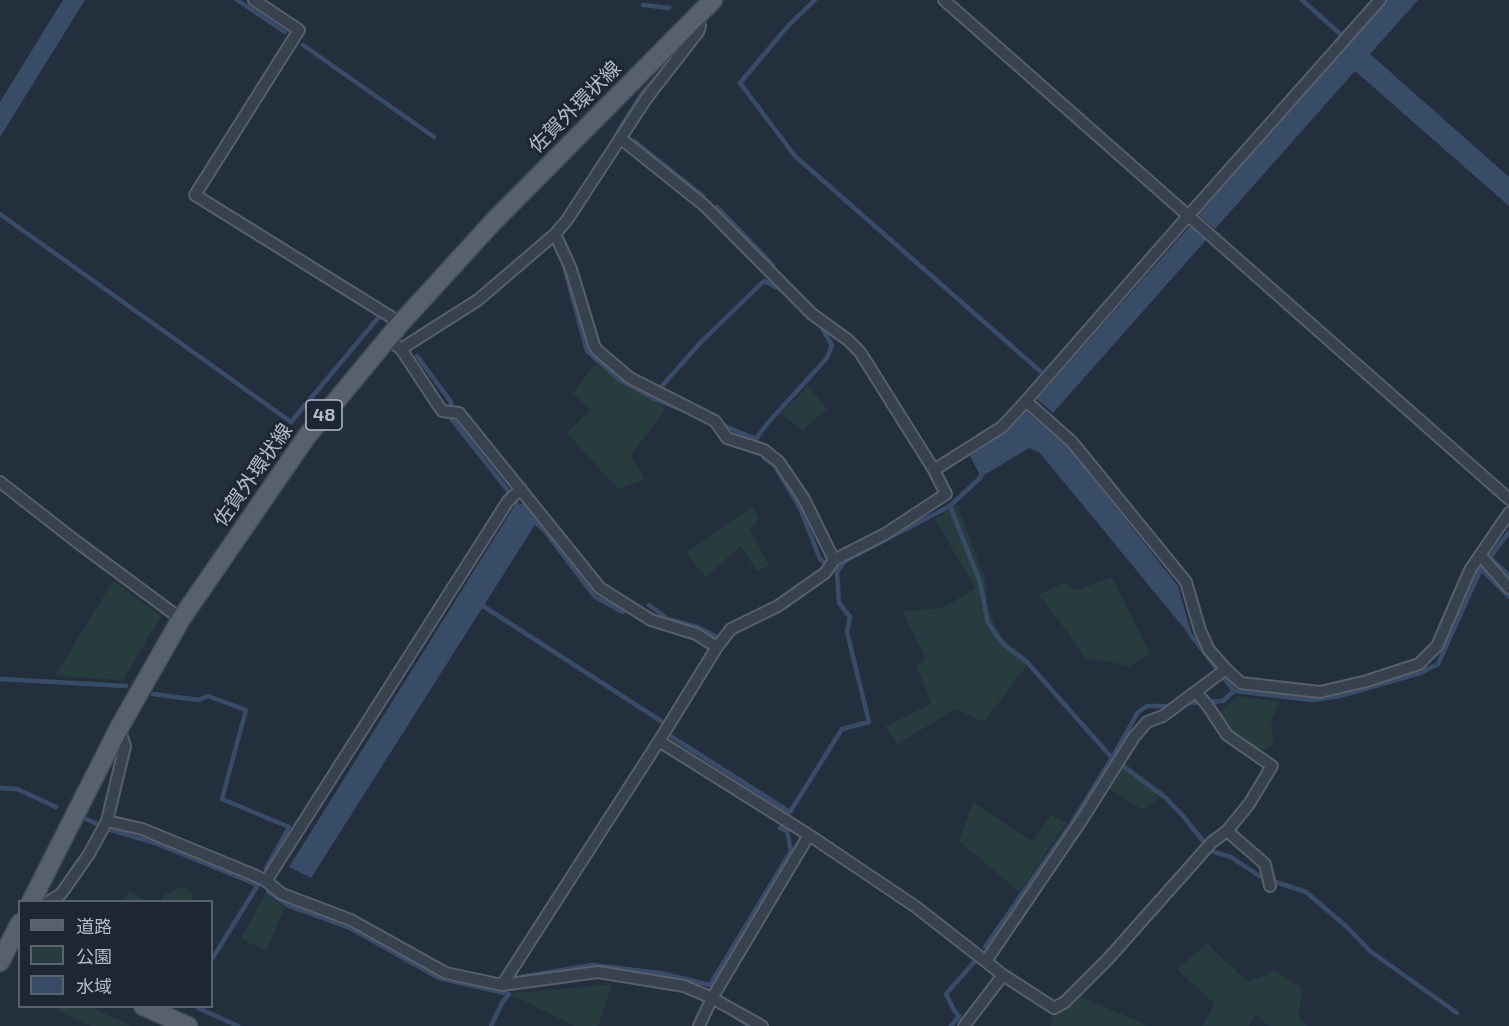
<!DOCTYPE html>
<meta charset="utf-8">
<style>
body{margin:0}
#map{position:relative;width:1509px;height:1026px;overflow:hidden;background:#242f3e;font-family:"Exo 2","Noto Sans JP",sans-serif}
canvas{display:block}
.legend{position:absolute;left:18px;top:900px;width:195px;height:108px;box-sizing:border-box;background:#1d2633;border:2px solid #59626f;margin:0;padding:8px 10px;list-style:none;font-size:18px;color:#b4bcc9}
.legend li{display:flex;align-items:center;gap:12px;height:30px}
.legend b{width:30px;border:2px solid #59626f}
</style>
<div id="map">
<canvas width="1509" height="1026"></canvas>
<ul class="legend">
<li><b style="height:8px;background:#56606e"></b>道路</li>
<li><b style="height:16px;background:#263c3f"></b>公園</li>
<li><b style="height:16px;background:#394c67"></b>水域</li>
</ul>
</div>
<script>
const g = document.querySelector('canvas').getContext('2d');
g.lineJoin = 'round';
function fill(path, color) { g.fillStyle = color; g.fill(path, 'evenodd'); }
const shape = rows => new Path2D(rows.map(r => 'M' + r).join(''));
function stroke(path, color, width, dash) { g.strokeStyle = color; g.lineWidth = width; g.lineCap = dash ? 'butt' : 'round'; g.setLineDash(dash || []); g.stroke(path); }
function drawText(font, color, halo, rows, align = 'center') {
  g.font = font + ' "Exo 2","Noto Sans JP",sans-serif'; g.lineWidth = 6; g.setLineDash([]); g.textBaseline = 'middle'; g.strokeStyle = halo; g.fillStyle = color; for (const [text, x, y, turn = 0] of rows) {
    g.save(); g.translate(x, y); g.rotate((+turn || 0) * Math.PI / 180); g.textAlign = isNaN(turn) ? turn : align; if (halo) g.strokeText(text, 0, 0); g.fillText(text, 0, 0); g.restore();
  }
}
const green = shape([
 [595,364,666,409,630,456,645,479,618,489,567,433,591,410,573,393],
 [808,386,827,409,803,430,781,414],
 [957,505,986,581,988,606,994,624,1004,640,1028,659,1027,665,984,722,955,709,898,744,885,727,931,704,917,666,926,659,902,611,943,608,975,588,935,519],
 [752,507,759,518,750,529,769,565,757,571,740,546,706,578,686,553],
 [1112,577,1150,654,1130,666,1086,658,1039,594,1064,583,1077,590],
 [113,581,161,616,123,680,55,676],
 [1239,696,1279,702,1271,722,1273,744,1258,753,1229,731,1219,713],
 [1123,762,1165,793,1143,810,1108,788],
 [973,802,1033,842,1051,815,1067,822,1020,892,959,841],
 [184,886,194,895,191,901,161,901,164,895],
 [130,890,147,901,123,901],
 [265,894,285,907,266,950,241,939],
 [1207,944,1248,982,1275,971,1302,988,1299,1017,1307,1026,1269,1026,1255,1015,1249,1026,1202,1026,1215,1004,1177,969],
 [612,984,598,1026,576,1026,509,994],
 [1080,997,1149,1026,1051,1026,1052,1012,1071,1007],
 [59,1007,91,1007,132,1026,92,1026,57,1010]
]);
const water = shape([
 [63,0,85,0,0,137,0,102],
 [1383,0,1418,0,1370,54,1509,177,1509,206,1355,71,1215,229,1198,214,1346,39],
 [1190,226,1206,240,1053,413,1037,399],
 [1026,411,1068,447,1178,586,1193,639,1040,453,1029,448,981,477,970,456,1006,432],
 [525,503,538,520,311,878,289,867,515,505]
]);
const stream = shape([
 [237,0,285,32],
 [815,0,788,26,740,83,795,156,1040,371],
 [1302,0,1346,39],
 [643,5,669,8],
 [303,45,434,137],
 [619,130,643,92,661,72],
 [634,141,703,196],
 [717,207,773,265],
 [0,214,291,422,378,318],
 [565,270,587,351,620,380,655,399,680,409],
 [417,356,451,402,450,417,506,488,520,509],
 [662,386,700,343,764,281,782,290],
 [756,439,766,425,827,358,832,345,823,330],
 [950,506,980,582,988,623,1003,644,1027,662,1112,758,1166,798,1183,816,1211,851,1231,857,1261,877,1306,892,1347,927,1370,951,1457,1013],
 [534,521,544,530,595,597,623,612],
 [1490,558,1509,575],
 [1480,571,1484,572,1509,597],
 [837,572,845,561,950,506,981,477,981,472],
 [649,605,668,619,697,627,715,636],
 [483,606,661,721],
 [1190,634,1234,691,1313,700,1340,696,1420,673,1438,664,1480,571,1509,532],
 [0,679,126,686],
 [153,694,199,700,208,696,246,710,222,799,289,827,266,868],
 [1190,703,1223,701,1234,691],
 [672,737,790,812,842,729,869,722,847,632,850,617,839,603,837,572,820,559,800,508,775,466,764,458,756,439,722,425],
 [0,788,17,789,56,807],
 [86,819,99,825],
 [111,830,155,843,258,885,212,959],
 [268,892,289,906,350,928,439,978,509,994,502,1003,491,1026],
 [985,947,1071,824,1112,758,1138,712,1147,706,1165,706],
 [521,977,592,965,660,973,710,985,791,851,787,831,780,828],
 [198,1008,238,1026],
 [737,1018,750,1026],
 [951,1026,959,1016,954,1010,946,994,975,961]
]);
const street = shape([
 [254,0,299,30,195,195,391,317,399,325],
 [944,0,1509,499],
 [555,234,571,269,594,345,597,350,630,378,715,421,727,438,764,450,779,462,804,499,834,560],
 [387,338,401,349,442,411,459,413,600,588,651,620,696,634,717,647],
 [401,349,478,300,555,234,567,220,646,99,698,32,700,26,698,15],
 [1026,401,1072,442,1186,582,1200,630,1209,650,1226,669,1241,683,1320,692,1367,681,1419,664,1437,646,1470,570,1509,513],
 [934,470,1002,427,1026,401,1188,216,1380,0],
 [0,482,77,542,181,619],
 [1480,555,1509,588],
 [659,741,809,835,916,907,1003,975,1054,1008,1065,1002,1108,959,1212,842,1227,831,1249,804,1272,766,1227,735,1208,706,1196,692],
 [107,821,142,829,254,875,266,881,282,894,351,920,446,973,502,985,659,741,717,647,731,629,778,606,825,573,834,560,885,534,946,494,934,470,860,352,848,340,812,314,705,206,620,138],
 [1227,831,1265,864,1270,886],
 [266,881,508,501,521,489],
 [48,902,61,894,89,854,107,821,125,746,119,728],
 [986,961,1081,821,1134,737,1147,722,1163,716,1226,669],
 [502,985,598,972,684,986,712,998,762,1026],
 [699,1026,712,998,809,835],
 [964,1026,1003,975]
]);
const primary = shape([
 [31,902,119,728,181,619,307,436,399,325,493,222,713,0],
 [0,962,20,923],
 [143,1006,188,1026]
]);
const shields = [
 [324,415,36]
];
const shieldNames = [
 ["48",324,415]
];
const streetNames = [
 ["佐賀外環状線",575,107,-45],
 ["佐賀外環状線",253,475,-55]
];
fill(green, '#263c3f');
fill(water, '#394c67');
stroke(stream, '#394c67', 4.5);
stroke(street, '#565f6c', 14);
stroke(primary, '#414a57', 21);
stroke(street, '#38414e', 10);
stroke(primary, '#56606e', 18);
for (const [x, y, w] of shields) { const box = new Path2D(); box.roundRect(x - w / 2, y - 15, w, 30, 4.5); g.fillStyle = '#1d2633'; g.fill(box); stroke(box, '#b4bcc9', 1.5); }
drawText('bold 18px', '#b4bcc9', null, shieldNames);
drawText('20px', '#b4bcc9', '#1d2633', streetNames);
</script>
